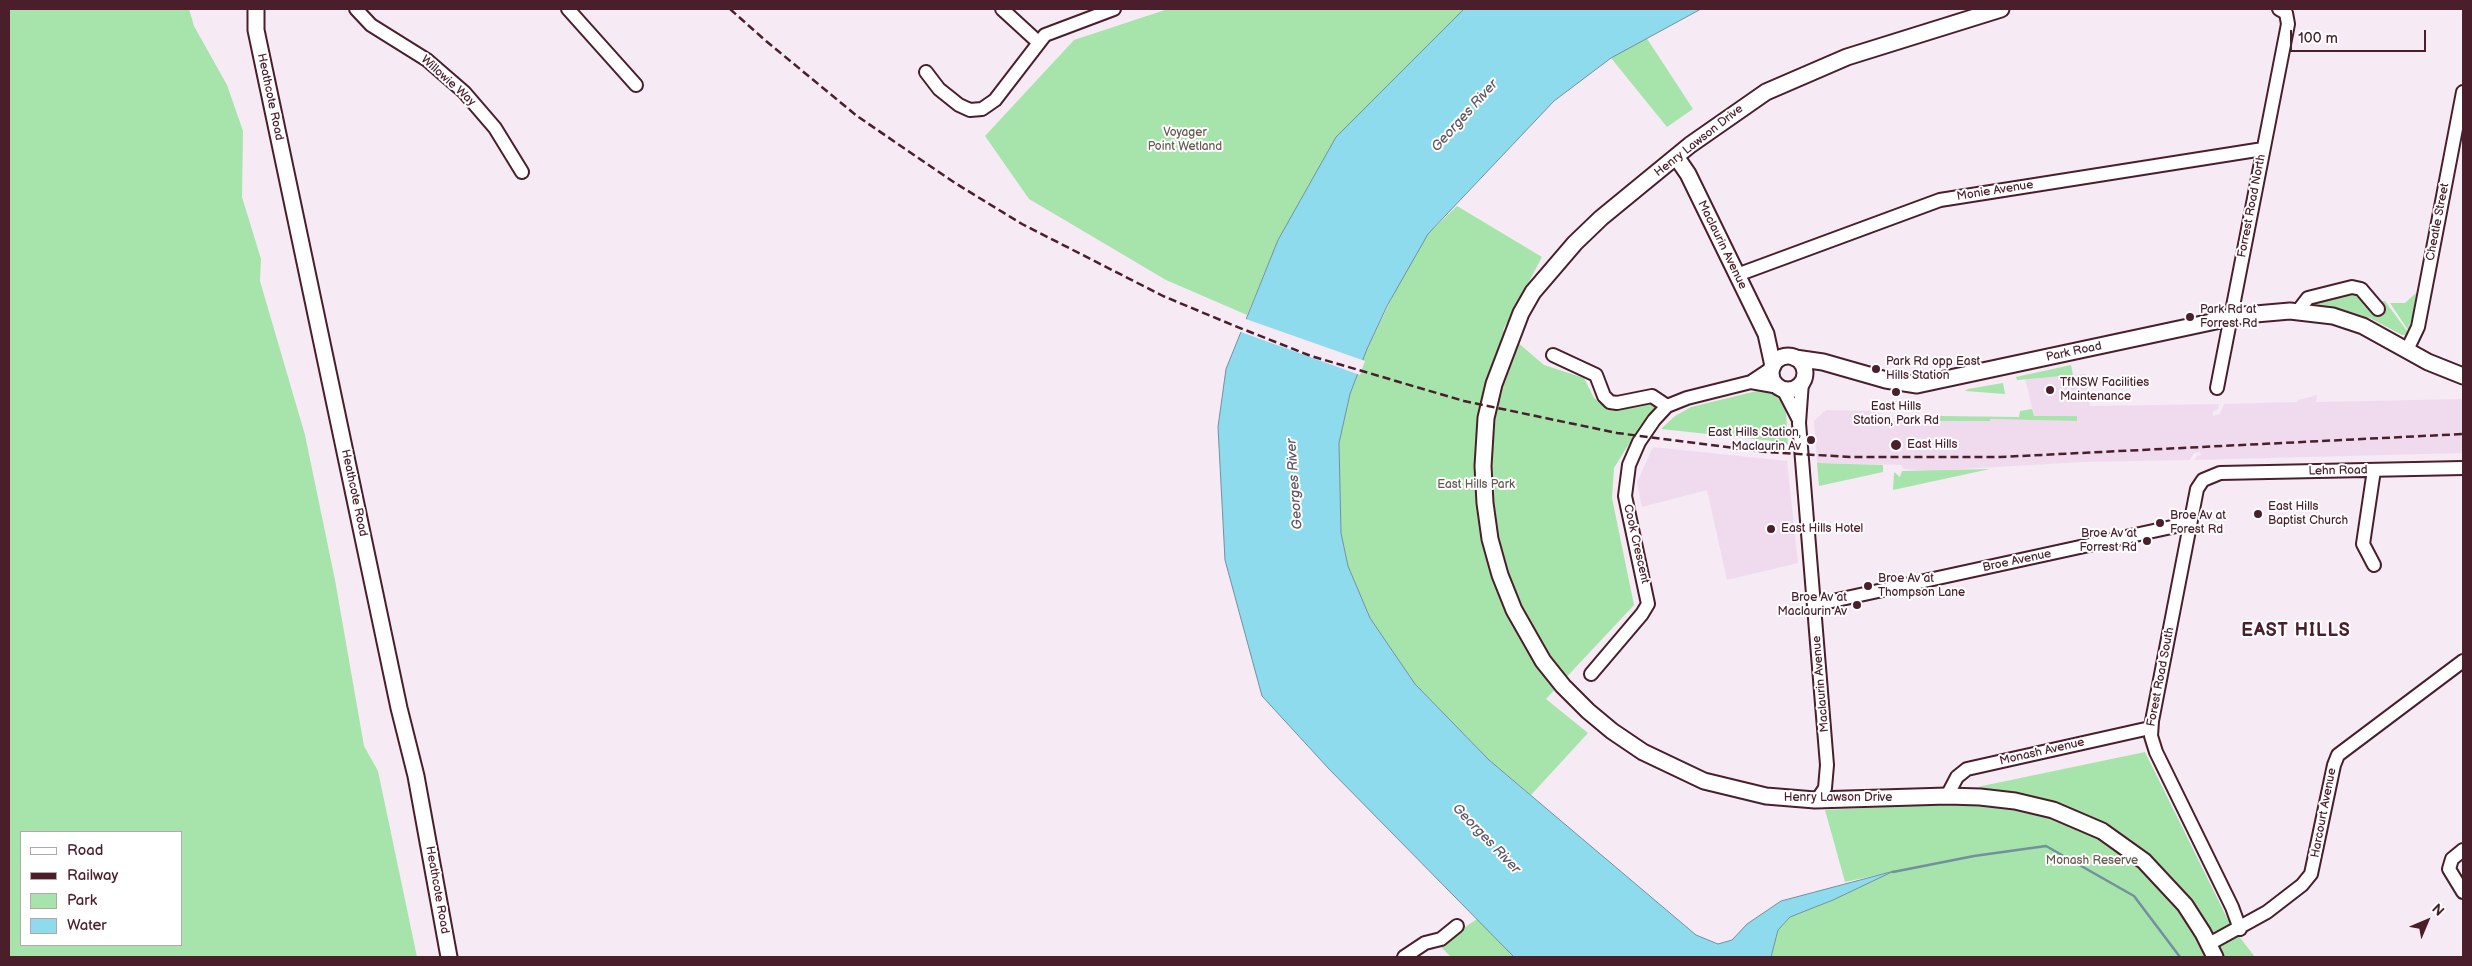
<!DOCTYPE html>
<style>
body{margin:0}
#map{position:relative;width:2472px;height:966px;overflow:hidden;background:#f6eaf5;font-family:"Balsamiq Sans",sans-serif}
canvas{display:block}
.frame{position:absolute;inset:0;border:10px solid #4a1f2b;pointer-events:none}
.legend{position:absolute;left:20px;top:831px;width:162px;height:115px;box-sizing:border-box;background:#fff;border:1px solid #b7a5aa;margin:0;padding:6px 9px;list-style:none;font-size:15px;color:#4a1f2b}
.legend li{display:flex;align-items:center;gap:10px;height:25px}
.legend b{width:25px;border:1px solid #b7a5aa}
.north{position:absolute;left:2402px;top:896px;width:50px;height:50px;-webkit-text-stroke:4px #fff;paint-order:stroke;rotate:45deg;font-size:14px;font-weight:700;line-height:20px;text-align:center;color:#4a1f2b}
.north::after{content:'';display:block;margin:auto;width:18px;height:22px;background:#4a1f2b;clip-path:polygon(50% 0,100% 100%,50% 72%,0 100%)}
.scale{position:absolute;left:2290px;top:30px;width:136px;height:22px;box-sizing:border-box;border:2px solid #4a1f2b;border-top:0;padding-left:6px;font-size:15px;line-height:18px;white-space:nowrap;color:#4a1f2b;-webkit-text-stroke:4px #fff;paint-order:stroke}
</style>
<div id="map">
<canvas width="2472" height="966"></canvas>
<div class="frame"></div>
<ul class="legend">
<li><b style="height:6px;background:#fff"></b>Road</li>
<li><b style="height:6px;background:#4a1f2b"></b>Railway</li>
<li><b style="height:14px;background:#a6e4ab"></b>Park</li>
<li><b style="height:14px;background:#8edbed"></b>Water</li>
</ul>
<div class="north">N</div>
<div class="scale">100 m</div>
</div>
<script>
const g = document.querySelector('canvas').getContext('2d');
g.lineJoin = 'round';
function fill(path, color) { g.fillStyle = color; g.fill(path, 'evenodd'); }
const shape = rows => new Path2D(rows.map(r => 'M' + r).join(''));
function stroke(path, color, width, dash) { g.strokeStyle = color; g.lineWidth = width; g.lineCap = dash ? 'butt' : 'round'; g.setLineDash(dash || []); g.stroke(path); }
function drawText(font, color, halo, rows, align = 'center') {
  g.font = font + ' "Balsamiq Sans",sans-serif'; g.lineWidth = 4; g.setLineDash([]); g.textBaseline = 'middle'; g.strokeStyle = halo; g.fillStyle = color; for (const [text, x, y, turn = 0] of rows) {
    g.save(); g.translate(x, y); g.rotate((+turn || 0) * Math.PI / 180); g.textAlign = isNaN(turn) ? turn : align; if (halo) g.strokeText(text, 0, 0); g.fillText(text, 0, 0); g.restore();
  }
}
const built = shape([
 [2086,374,2090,406,2219,404,2218,409,2212,412,2213,416,2220,414,2224,404,2297,402,2298,400,2317,395,2316,402,2463,399,2463,453,2194,460,2197,456,2201,455,2200,452,2194,453,2190,460,2084,462,1928,471,1904,469,1901,465,1817,463,1814,421,1826,410,1876,411,1888,421,1990,421,1990,419,2077,421,2076,416,2034,416,2025,378],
 [1653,447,1787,461,1798,563,1727,580,1707,490,1642,507,1637,482]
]);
const green = shape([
 [9,9,189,9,194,26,227,85,243,131,242,197,261,259,260,281,305,435,335,580,364,746,378,771,417,957,9,957],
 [21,832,181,832,181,945,21,945],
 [1168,9,1464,9,1336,137,1278,240,1247,315,1166,280,1029,199,985,136,1074,40],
 [1646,37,1693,109,1667,127,1611,58],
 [1457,206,1542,257,1503,330,1544,365,1584,378,1594,398,1600,402,1611,408,1649,401,1656,407,1640,426,1614,468,1612,498,1634,605,1546,699,1588,733,1531,795,1489,760,1415,684,1370,618,1348,566,1341,533,1339,443,1350,394,1367,349,1406,269,1428,234],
 [2358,291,2376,313,2384,306,2380,301,2385,301,2410,335,2402,335,2370,318,2344,310,2311,304],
 [2416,293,2415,309,2408,330,2390,303,2405,303],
 [2071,365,2073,375,2017,380,2016,377],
 [2003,383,2005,394,1965,391,1968,389],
 [1757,391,1771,392,1782,402,1786,411,1788,445,1783,442,1661,429,1675,416,1691,407],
 [2032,409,2034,416,2077,416,2077,421,1990,419,1990,421,1939,421,1940,416,2019,417,2020,411],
 [1817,463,1883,465,1883,472,1819,486],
 [1990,469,1893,490,1894,472,1900,477,1902,471],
 [2145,752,2231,926,2255,957,1771,957,1778,930,1790,917,1833,900,1891,872,1845,882,1825,810,1929,805,1982,786],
 [1477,919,1514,957,1451,957,1439,945]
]);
const water = shape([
 [1464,9,1701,9,1611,58,1554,101,1428,234,1387,306,1367,349,1350,394,1339,443,1341,533,1348,566,1370,618,1415,684,1489,760,1696,935,1718,944,1732,940,1747,924,1781,901,1894,871,1833,900,1790,917,1778,930,1771,957,1514,957,1329,769,1262,696,1225,560,1218,427,1226,369,1278,240,1336,137,1464,9]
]);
const pier = shape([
 [1243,318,1365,361,1360,375,1238,331]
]);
const stream = shape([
 [1893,872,1974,856,2046,846,2134,896,2180,957]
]);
const minor = shape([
 [356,9,371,25,427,60,464,92,495,128,522,172],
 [568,9,636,85],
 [1002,9,1038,42],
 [926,72,939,89,959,105,970,110,982,109,995,100,1045,35,1114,9],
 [1737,275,1940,200,2263,149],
 [2298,311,2308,298,2352,287,2361,289,2378,309],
 [2407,350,2418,327,2463,92],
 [1553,355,1596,375,1604,396,1610,402,1617,403,1652,396,1667,406],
 [1751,382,1779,387],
 [1802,382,1799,423,1827,765,1825,788,1817,800],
 [2217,388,2288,24,2286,13,2279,9],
 [1783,389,1798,418],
 [2374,565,2363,544,2374,470],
 [1814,605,2190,523],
 [1591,674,1642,614,1648,604,1625,496,1629,465,1639,442,1654,420,1667,406,1687,398,1751,382,1772,368],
 [1947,796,1957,777,1967,769,2150,728],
 [2463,850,2452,859,2449,869,2463,892],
 [2240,929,2232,907,2156,752,2151,736,2152,721,2197,489,2203,480,2220,473,2463,468],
 [2209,944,2267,912,2302,885,2311,874,2334,765,2338,755,2463,661],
 [1404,957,1425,943,1441,939,1457,926]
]);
const major = shape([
 [256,9,256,30,399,708,416,776,449,957],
 [2001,9,1847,57,1766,92,1690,145,1601,218,1575,243,1533,292,1521,313,1494,384,1486,418,1483,466,1485,503,1490,539,1500,575,1514,610,1543,661,1563,686,1588,711,1612,731,1643,752,1704,781,1766,796,1815,800,1947,796,1980,797,2015,801,2053,810,2102,831,2144,861,2185,905,2203,933,2215,957],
 [1677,158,1688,174,1766,334,1773,366],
 '1771 373a17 17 0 1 1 34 0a17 17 0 1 1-34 0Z',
 [1795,358,1823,362,1886,380,1917,385,2244,315,2290,311,2333,316,2363,326,2428,362,2463,376]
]);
const rail = shape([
 [730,9,766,41,857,116,955,183,1022,224,1163,296,1235,326,1311,356,1464,401,1617,433,1766,452,1850,457,2000,457,2463,434]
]);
const markers = [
 [2190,317,5,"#4a1f2b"],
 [1876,369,5,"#4a1f2b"],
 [2050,390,5,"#4a1f2b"],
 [1896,392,5,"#4a1f2b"],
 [1811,440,5,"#4a1f2b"],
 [1896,445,6,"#4a1f2b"],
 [2258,514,5,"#4a1f2b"],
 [2160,523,5,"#4a1f2b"],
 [1771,529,5,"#4a1f2b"],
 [2147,541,5,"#4a1f2b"],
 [1868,586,5,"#4a1f2b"],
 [1857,605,5,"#4a1f2b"]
];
const streetNames = [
 ["Willowie Way",448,81,42],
 ["Heathcote Road",270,97,78],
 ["Henry Lawson Drive",1699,141,-38],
 ["Monie Avenue",1995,191,-9],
 ["Forrest Road North",2252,206,-79],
 ["Cheatle Street",2438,222,-79],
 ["Maclaurin Avenue",1722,245,64],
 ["Park Road",2074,352,-12],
 ["Lehn Road",2338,471,-1],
 ["Heathcote Road",354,493,78],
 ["Cook Crescent",1636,544,77],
 ["Broe Avenue",2017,561,-12],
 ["Forest Road South",2161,677,-79],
 ["Maclaurin Avenue",1821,684,-95],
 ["Monash Avenue",2042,752,-13],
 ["Henry Lawson Drive",1838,798],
 ["Harcourt Avenue",2324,813,-79],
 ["Heathcote Road",437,890,80]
];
const parkNames = [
 ["Voyager",1185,133],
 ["Point Wetland",1185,147],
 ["East Hills Park",1476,485],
 ["Monash Reserve",2092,861]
];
const poiNames = [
 ["Park Rd at",2200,310],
 ["Forrest Rd",2200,324],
 ["Park Rd opp East",1886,362],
 ["Hills Station",1886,376],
 ["TfNSW Facilities",2060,383],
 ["Maintenance",2060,397],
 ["East Hills",1896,407,"center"],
 ["Station, Park Rd",1896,421,"center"],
 ["East Hills Station,",1801,433,"right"],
 ["Maclaurin Av",1801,447,"right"],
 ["East Hills",1907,445],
 ["East Hills",2268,507],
 ["Baptist Church",2268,521],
 ["Broe Av at",2170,516],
 ["Forest Rd",2170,530],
 ["East Hills Hotel",1781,529],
 ["Broe Av at",2137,534,"right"],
 ["Forrest Rd",2137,548,"right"],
 ["Broe Av at",1878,579],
 ["Thompson Lane",1878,593],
 ["Broe Av at",1847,598,"right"],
 ["Maclaurin Av",1847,612,"right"]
];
const waterNames = [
 ["Georges River",1465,116,-48],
 ["Georges River",1295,484,-94],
 ["Georges River",1486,839,46]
];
const districtNames = [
 ["EAST HILLS",2296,631]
];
fill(built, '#f0dbee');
fill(green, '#a6e4ab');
fill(water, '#8edbed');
stroke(water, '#73909f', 1);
fill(pier, '#f6eaf5');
stroke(stream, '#73909f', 2.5);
stroke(minor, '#4a1f2b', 16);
stroke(major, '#4a1f2b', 19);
stroke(minor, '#fff', 12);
stroke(major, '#fff', 15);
stroke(rail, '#4a1f2b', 2.5, [8, 4]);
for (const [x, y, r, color] of markers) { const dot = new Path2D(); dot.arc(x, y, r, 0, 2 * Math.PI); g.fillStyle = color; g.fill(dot); stroke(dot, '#fff', 2); }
drawText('12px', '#4a1f2b', '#fff', streetNames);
drawText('12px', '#665a51', '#fff', parkNames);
drawText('12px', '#4a1f2b', '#fff', poiNames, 'left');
drawText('italic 14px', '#5e5765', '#fff', waterNames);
g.letterSpacing = '1px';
drawText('bold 18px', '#4a1f2b', '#fff', districtNames);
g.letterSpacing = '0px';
</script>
